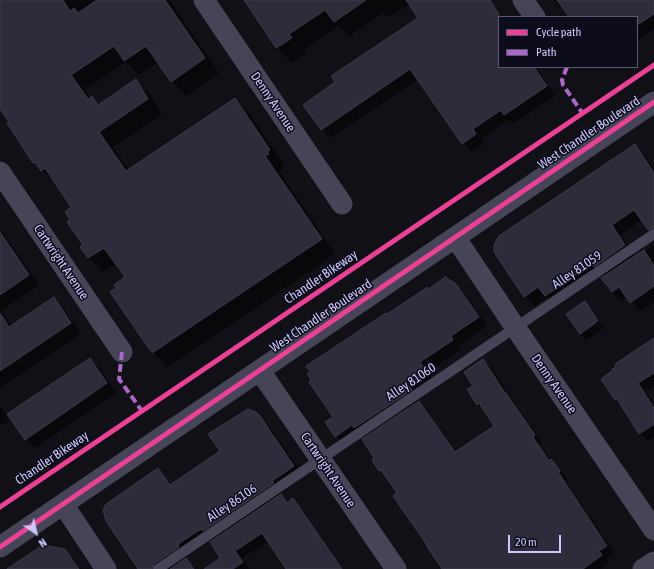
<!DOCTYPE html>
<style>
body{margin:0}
#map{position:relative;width:654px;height:569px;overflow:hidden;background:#101016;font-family:"Asap Condensed",sans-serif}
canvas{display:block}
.legend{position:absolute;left:498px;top:16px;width:140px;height:52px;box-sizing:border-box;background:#0d0c1a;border:1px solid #595874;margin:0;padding:5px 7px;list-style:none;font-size:12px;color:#cbc9fb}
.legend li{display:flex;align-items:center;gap:8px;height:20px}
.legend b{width:20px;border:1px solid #595874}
.north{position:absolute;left:16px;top:513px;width:40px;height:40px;-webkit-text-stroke:3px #0d0c1a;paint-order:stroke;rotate:146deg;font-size:11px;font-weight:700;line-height:16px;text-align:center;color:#cbc9fb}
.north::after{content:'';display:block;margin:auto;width:14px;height:18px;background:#cbc9fb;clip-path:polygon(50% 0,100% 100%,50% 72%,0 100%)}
.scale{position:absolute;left:508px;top:535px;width:53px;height:18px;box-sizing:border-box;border:2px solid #cbc9fb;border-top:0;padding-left:5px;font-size:12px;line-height:14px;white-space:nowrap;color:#cbc9fb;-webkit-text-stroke:3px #0d0c1a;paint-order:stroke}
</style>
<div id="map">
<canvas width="654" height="569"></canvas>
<ul class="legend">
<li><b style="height:5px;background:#ea4096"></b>Cycle path</li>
<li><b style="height:5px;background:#ac68c9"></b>Path</li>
</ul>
<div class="north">N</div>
<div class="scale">20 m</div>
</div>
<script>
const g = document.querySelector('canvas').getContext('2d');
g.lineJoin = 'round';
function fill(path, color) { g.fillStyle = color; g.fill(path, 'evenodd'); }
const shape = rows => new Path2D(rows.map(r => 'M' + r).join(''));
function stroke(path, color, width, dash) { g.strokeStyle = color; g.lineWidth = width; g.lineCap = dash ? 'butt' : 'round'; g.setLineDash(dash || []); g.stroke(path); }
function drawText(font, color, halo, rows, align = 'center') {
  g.font = font + ' "Asap Condensed",sans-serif'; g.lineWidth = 3; g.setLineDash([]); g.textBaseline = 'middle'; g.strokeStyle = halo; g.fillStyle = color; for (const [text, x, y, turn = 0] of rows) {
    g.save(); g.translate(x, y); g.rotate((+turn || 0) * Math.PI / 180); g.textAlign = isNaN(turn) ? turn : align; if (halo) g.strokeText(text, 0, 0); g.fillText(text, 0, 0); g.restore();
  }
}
const shadow = shape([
 [0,0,169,0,219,73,186,96,172,81,159,62,139,75,126,62,85,90,91,98,92,98,99,105,136,80,150,95,162,114,113,147,129,170,235,99,250,114,284,165,281,167,283,169,279,171,335,254,168,367,153,352,126,278,116,264,103,272,89,258,82,247,84,245,73,208,57,185,34,162,0,108],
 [245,0,470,0,491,3,503,17,499,17,499,67,536,67,555,96,514,123,510,119,481,138,484,144,472,152,463,143,418,79,330,138,321,129,337,83,419,19,412,7,411,8,408,6,388,17,384,13,349,36,339,26,304,49,307,53,292,63,277,48],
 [554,0,654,0,654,29,638,40,637,17,570,17,565,10,564,11],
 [635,146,644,155,654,170,654,235,642,220,620,235,634,255,623,262,624,264,654,245,654,302,640,311,627,297,621,301,612,292,603,278,605,276,601,273,555,305,547,297,534,306,525,296],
 [0,229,39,285,1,311,12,327,54,298,64,309,81,334,0,388],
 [455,285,465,294,487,326,459,345,462,349,429,371,433,378,414,391,420,399,418,401,426,409,457,453,496,426,485,412,478,404,474,386,483,361,491,368,542,443,540,445,551,461,559,468,567,479,565,480,614,553,606,559,609,562,600,569,443,569,398,493,373,460,376,458,365,438,362,434,345,446,336,436,334,417,387,315,429,290],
 [585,303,591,309,604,328,586,340,580,333],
 [654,341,654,386,645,391,654,405,654,437,648,441,640,433,624,407,616,399],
 [90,359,99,368,116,393,35,448,25,439],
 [0,406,10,420,0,426],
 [255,413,269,426,303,475,281,490,282,493,280,494,289,503,293,500,300,507,343,569,285,569,281,562,282,561,269,541,242,558,249,569,206,569,222,558,214,541,210,537,186,554,188,556,185,558,196,569,139,569,158,469,172,485,221,451],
 [65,550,74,559,81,569,9,569]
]);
const building = shape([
 [0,0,63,0,70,11,74,8,78,13,97,0,165,0,205,58,171,82,146,46,124,61,114,46,71,75,88,99,92,96,98,105,136,79,148,99,99,132,126,171,235,98,270,150,267,152,269,154,265,156,322,239,152,353,110,292,116,288,114,285,125,277,104,248,88,258,80,247,83,245,67,222,70,220,65,212,71,207,45,168,41,171,35,162,33,163,7,123,9,122,0,109,0,0],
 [244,0,366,0,334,22,325,10,289,34,292,38,276,48,244,0],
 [406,0,490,0,499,14,499,67,534,67,547,86,504,115,501,110,473,129,476,134,462,144,410,69,321,130,303,105,335,82,331,76,418,18,406,0],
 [557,0,654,0,654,14,637,25,637,17,569,17,557,0],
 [635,144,654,173,654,228,648,230,634,210,612,225,625,245,594,267,592,264,545,296,538,287,524,297,496,255,494,251,494,246,497,239,499,236,635,144],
 [0,232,29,275,0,295,0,232],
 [644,250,654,266,654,286,630,303,619,287,612,292,601,278,644,250],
 [445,277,456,284,479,317,451,336,453,340,420,362,425,369,406,382,412,390,354,428,352,425,335,437,325,422,333,417,309,382,311,380,307,374,310,372,306,366,386,313,387,314,428,287,429,289,445,277],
 [54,297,71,323,0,371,0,313,9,327,54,297],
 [585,301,598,321,580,334,566,314,585,301],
 [654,338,654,373,638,383,654,408,654,424,639,434,617,399,615,400,601,379,613,370,612,369,616,367,615,364,654,338],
 [90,358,107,383,25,440,7,414,90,358],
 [483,359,505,393,506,393,535,435,533,437,549,461,551,459,560,471,558,472,607,546,599,551,602,555,583,569,442,569,426,545,427,545,393,496,397,493,381,470,379,471,372,460,374,458,362,439,419,401,455,452,494,426,479,403,477,405,467,389,473,386,464,372,483,359],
 [248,409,256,412,260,416,294,466,272,481,274,483,203,531,201,529,178,544,179,547,154,564,152,569,138,569,106,521,103,510,106,504,158,468,170,485,220,451,208,434,248,409],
 [281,494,287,503,293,498,342,569,286,569,262,533,235,551,243,562,233,569,204,569,220,558,210,542,281,494],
 [43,545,65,549,79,569,7,569,43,545],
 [186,558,194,569,170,569,186,558]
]);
const lane = shape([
 [158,569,654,234]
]);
const street = shape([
 [204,0,342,204],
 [523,0,535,17],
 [0,172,122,352],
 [455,237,515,327,654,530],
 [260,371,396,569],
 [63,504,106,569],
 [0,547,654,102],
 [643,569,654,562]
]);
const quiet = shape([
 [567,67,562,80,563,85,583,114],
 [122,352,119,379,142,411]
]);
const cycleway = shape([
 [0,507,654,65],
 [0,547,654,102]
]);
const streetNames = [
 ["Denny Avenue",273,102,56],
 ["West Chandler Boulevard",589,133,-34],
 ["Cartwright Avenue",61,262,56],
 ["Alley 81059",577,270,-34],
 ["Chandler Bikeway",321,277,-34],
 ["West Chandler Boulevard",321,316,-34],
 ["Alley 81060",411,382,-34],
 ["Denny Avenue",554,384,55],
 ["Chandler Bikeway",52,458,-34],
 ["Cartwright Avenue",328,470,56],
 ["Alley 86106",232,503,-34]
];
fill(shadow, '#0007');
fill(building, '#2e2c3a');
stroke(building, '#3b3a4b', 1);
stroke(lane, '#454557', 10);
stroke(street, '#454557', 21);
stroke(quiet, '#ac68c9', 4, [8, 4]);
stroke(cycleway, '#ea4096', 5);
drawText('13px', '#cbc9fb', '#0d0c1a', streetNames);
</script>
